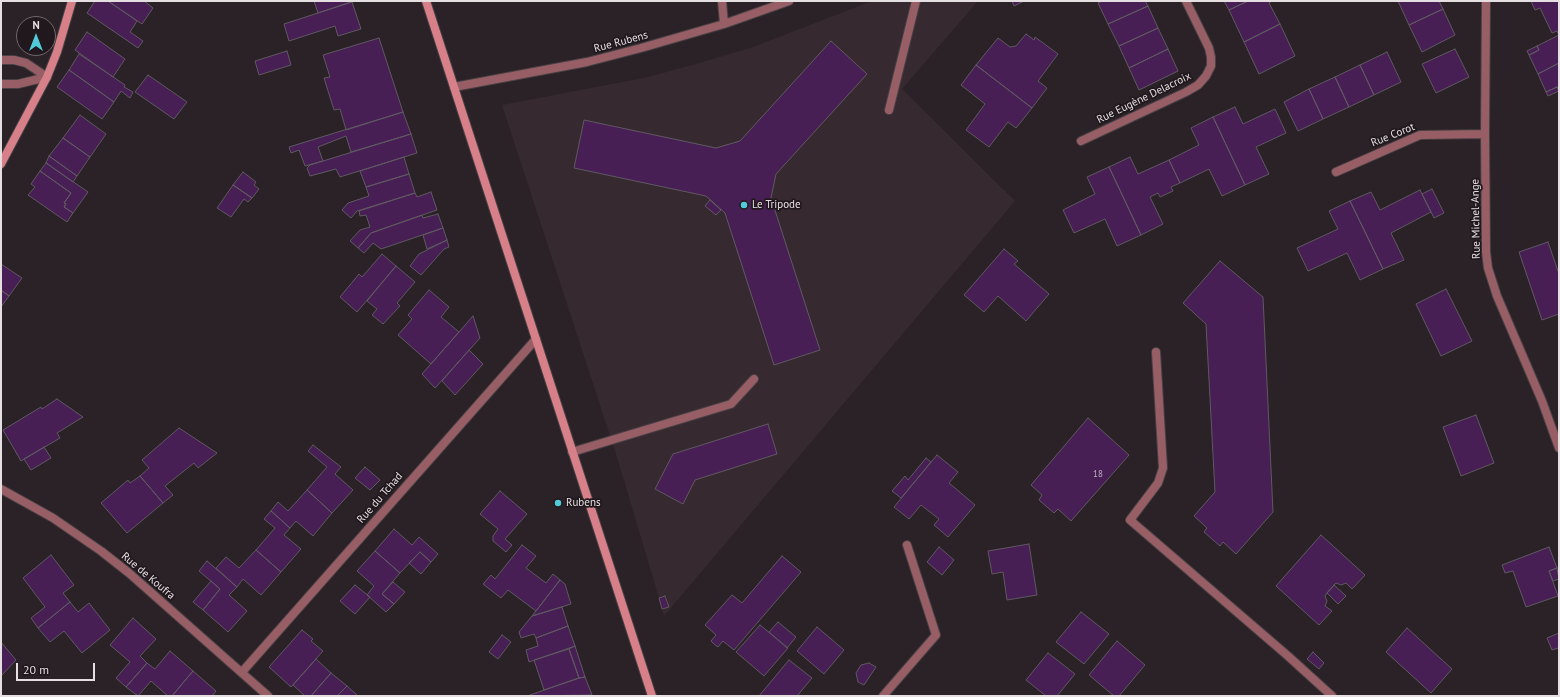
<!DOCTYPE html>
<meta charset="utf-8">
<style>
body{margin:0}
#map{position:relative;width:1560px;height:697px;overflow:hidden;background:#2a2226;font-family:"PT Sans",sans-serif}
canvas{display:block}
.frame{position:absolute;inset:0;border:2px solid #e5dfe2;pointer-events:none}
.north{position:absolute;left:16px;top:16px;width:40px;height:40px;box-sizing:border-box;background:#20181c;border:1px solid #6f686b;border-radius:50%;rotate:0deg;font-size:11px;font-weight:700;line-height:16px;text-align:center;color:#e5dfe2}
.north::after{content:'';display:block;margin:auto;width:14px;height:18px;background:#52cbd8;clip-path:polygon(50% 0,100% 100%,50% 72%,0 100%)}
.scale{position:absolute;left:16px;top:663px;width:79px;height:18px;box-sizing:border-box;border:2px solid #e5dfe2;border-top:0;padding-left:5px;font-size:12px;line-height:14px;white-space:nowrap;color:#e5dfe2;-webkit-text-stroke:3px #20181c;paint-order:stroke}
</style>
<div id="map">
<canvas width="1560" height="697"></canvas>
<div class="frame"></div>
<div class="north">N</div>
<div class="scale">20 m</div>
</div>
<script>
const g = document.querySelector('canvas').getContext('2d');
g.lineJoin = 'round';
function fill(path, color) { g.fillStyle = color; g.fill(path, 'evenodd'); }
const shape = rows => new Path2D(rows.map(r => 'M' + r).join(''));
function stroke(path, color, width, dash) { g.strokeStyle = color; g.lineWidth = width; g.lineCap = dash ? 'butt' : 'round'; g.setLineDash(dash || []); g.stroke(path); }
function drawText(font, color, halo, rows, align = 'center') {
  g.font = font + ' "PT Sans",sans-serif'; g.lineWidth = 3.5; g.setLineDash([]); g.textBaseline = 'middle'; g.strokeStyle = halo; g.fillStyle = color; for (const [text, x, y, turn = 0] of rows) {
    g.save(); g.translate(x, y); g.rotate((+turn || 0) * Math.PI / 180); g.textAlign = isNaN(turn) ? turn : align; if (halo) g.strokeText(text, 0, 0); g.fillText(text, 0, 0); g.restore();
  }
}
const built = shape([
 [872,1,978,1,902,89,1015,201,664,616,662,609,669,606,666,596,659,598,617,457,502,105,648,77,696,64,753,47]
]);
const building = shape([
 [95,1,108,1,137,21,130,32,143,41,138,48,87,13,95,1],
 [108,1,144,1,153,8,142,24,108,1],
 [314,1,354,1,318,13,314,1],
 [1012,1,1024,1,1014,6,1012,1],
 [1102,1,1145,1,1148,6,1108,24,1098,3,1102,1],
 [1224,1,1248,1,1229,10,1224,1],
 [1248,1,1272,1,1269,3,1280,24,1244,42,1229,10,1248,1],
 [1398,1,1439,1,1443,9,1409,25,1398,1],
 [1531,1,1559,1,1559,63,1538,74,1529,55,1539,50,1537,46,1559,35,1557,31,1552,33,1540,8,1535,10,1531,1],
 [352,2,361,29,338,36,335,26,289,41,284,24,352,2],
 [1148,6,1158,28,1119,46,1108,24,1148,6],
 [1443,9,1455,35,1422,52,1409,25,1443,9],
 [1280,24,1295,56,1259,74,1244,42,1280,24],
 [1158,28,1168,49,1129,68,1119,46,1158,28],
 [87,32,125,59,113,77,75,50,87,32],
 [1026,34,1034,40,1035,37,1058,54,1038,81,1047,88,1032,108,976,65,998,38,1010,47,1016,46,1026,34],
 [379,38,403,112,346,130,340,109,334,110,324,78,330,77,323,55,379,38],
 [831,41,867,74,776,174,771,198,820,350,774,365,725,213,706,196,574,168,584,120,716,148,740,141,831,41],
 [1537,46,1539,50,1529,55,1527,51,1537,46],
 [1168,49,1178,71,1139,90,1129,68,1168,49],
 [1455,49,1469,77,1436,93,1422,64,1455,49],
 [287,51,291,65,259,75,255,61,287,51],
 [1387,52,1401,82,1374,95,1360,65,1387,52],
 [79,54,125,85,124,87,133,92,130,98,121,91,114,102,69,70,79,54],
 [1559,63,1559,91,1557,87,1546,92,1538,74,1559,63],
 [976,65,1032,108,1016,128,1008,122,989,147,966,130,985,104,961,85,976,65],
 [1360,65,1374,95,1349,107,1335,77,1360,65],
 [69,70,114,102,102,119,57,87,69,70],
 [148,75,187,102,174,119,135,92,148,75],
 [1335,77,1349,107,1323,119,1309,89,1335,77],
 [1557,87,1559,91,1548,96,1546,92,1557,87],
 [1309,89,1323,119,1298,131,1284,102,1309,89],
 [1235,107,1243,124,1275,109,1286,133,1256,147,1269,174,1245,185,1213,117,1235,107],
 [403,112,411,134,351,152,346,136,318,147,323,161,305,166,299,150,291,153,289,147,403,112],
 [80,115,106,134,90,157,63,138,80,115],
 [1213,117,1245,185,1222,196,1209,169,1180,183,1169,160,1199,145,1191,128,1213,117],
 [411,134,417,153,340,177,336,169,310,176,307,168,310,165,411,134],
 [63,138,90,157,77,176,49,156,63,138],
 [49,156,77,176,73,182,46,163,49,156],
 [404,157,409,174,366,187,360,171,404,157],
 [1130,157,1138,174,1169,160,1180,183,1171,187,1173,191,1160,197,1158,193,1150,197,1163,224,1141,235,1109,167,1130,157],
 [46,163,88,192,73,213,64,207,66,204,64,203,71,193,40,171,46,163],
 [1109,167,1141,235,1117,246,1105,219,1074,233,1063,210,1095,194,1087,177,1109,167],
 [40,171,71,193,64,203,66,204,64,207,73,213,67,222,28,195,35,187,31,184,40,171],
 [243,172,256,182,254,185,259,189,252,198,233,185,243,172],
 [409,174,415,193,357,211,351,218,342,210,348,203,369,196,366,187,409,174],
 [233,185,252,198,248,202,244,199,231,217,217,208,233,185],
 [1432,189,1444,213,1434,218,1422,194,1432,189],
 [1420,190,1431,212,1391,233,1404,260,1383,269,1350,201,1371,192,1380,210,1420,190],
 [431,192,437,210,371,233,358,248,350,241,360,230,370,227,366,215,360,216,359,211,415,193,417,197,431,192],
 [710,200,721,210,716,215,705,206,710,200],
 [1350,201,1383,269,1360,280,1347,253,1308,271,1297,248,1338,229,1329,211,1350,201],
 [438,214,443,228,381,249,373,243,364,253,358,248,371,233,422,215,423,218,438,214],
 [443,228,447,240,427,249,423,235,443,228],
 [447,240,449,247,444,249,421,275,410,266,419,254,447,240],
 [1548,242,1559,274,1559,314,1542,320,1519,252,1548,242],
 [1004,249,1018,261,1014,264,1049,294,1026,321,998,296,984,312,964,295,1004,249],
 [382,254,396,266,357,312,340,297,359,274,362,277,382,254],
 [1220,261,1263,297,1273,512,1236,554,1223,542,1220,546,1204,532,1207,528,1194,516,1215,492,1206,324,1183,303,1220,261],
 [1,264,22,278,9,296,1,290,1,264],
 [396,266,415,282,397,303,400,306,383,324,372,315,377,309,367,301,396,266],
 [1446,289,1472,341,1441,356,1416,304,1446,289],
 [1,290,9,296,1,307,1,290],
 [429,290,449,307,441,317,459,332,431,364,398,335,412,319,408,315,429,290],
 [473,316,480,338,435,388,422,374,473,316],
 [469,350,483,364,455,395,442,381,469,350],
 [57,399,83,417,57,433,60,438,21,461,3,430,41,407,42,409,57,399],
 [1476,415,1494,463,1461,476,1443,427,1476,415],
 [1088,418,1129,455,1071,521,1058,509,1054,513,1039,500,1042,495,1031,485,1088,418],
 [768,424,777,454,695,480,683,504,655,489,673,454,768,424],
 [179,428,217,453,198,468,194,463,165,486,173,495,163,503,140,476,149,468,142,460,179,428],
 [313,445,341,467,335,474,353,490,332,513,307,490,327,467,308,451,313,445],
 [44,447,51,458,31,470,24,459,44,447],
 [937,455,958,472,949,483,975,505,948,537,934,525,939,519,921,505,909,519,894,507,937,455],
 [926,458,931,462,901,498,892,491,905,476,908,480,926,458],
 [365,467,380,480,370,490,355,478,365,467],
 [140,476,163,503,127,533,101,503,128,480,130,483,140,476],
 [307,490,332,513,313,536,296,521,290,528,271,511,278,502,288,511,307,490],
 [500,491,527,514,505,539,512,545,506,552,493,541,493,536,498,529,480,514,500,491],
 [271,511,290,528,284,535,301,549,281,572,256,550,275,528,264,519,271,511],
 [394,529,412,545,419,537,438,554,431,562,420,552,400,573,375,551,394,529],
 [1321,535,1365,575,1352,589,1346,583,1341,585,1336,583,1327,593,1325,596,1327,601,1325,606,1332,611,1319,625,1276,586,1321,535],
 [1029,544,1037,595,1007,600,1003,572,992,574,988,551,1029,544],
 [522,545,536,556,526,568,546,583,553,574,560,580,536,611,508,590,501,598,483,584,491,575,495,579,522,545],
 [939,547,954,560,942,575,927,562,939,547],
 [1549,547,1557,568,1549,571,1558,596,1526,607,1513,571,1505,573,1502,565,1549,547],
 [256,550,281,572,261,595,243,579,237,587,216,568,226,557,239,568,256,550],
 [375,551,400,573,382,594,394,604,386,612,367,595,374,586,357,571,375,551],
 [420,552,431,562,421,574,409,563,420,552],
 [51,555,74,585,63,593,70,602,38,628,31,618,45,607,23,578,51,555],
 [782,556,801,572,734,650,723,641,718,647,714,644,711,641,716,635,705,625,732,595,742,603,782,556],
 [207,561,237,587,229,595,247,611,228,632,203,610,220,589,199,571,207,561],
 [1557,568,1559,579,1553,581,1549,571,1557,568],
 [560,580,565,584,571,604,532,616,560,580],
 [211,581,220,589,203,610,193,602,211,581],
 [393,582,405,592,394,604,382,594,393,582],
 [355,585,370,597,355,614,340,601,355,585],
 [1334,585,1346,596,1338,604,1327,593,1334,585],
 [665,596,669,607,662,609,659,598,665,596],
 [70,602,78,612,89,603,110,630,82,653,64,631,50,642,38,628,70,602],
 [562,607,568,626,536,638,534,634,521,638,519,632,532,616,562,607],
 [1081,612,1109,634,1084,664,1056,642,1081,612],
 [133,618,156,639,140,656,147,663,126,687,116,678,130,662,110,645,133,618],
 [778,622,796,637,787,648,769,632,778,622],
 [760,625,788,648,764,676,736,652,760,625],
 [568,626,575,646,529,662,526,650,538,646,536,638,568,626],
 [817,627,844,650,824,674,797,651,817,627],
 [1407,628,1452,669,1431,693,1386,652,1407,628],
 [302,630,313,639,311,641,323,651,291,687,269,667,302,630],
 [1559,633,1559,650,1558,648,1552,650,1547,638,1559,633],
 [502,635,511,642,498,659,489,652,502,635],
 [1117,641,1145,665,1119,696,1114,696,1089,675,1117,641],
 [1,642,16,660,1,676,1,642],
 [575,646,585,677,579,678,569,649,575,646],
 [569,649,579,678,544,690,534,660,569,649],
 [170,651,193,671,172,696,168,696,151,681,138,696,126,687,147,663,155,669,170,651],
 [1313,652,1324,663,1319,669,1307,659,1313,652],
 [1048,653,1075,674,1057,696,1046,696,1026,680,1048,653],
 [316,659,331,673,311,696,305,696,293,685,316,659],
 [789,660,812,678,797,696,759,696,789,660],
 [869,663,876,667,864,685,858,682,856,673,861,665,869,663],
 [193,671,216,691,212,696,172,696,193,671],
 [331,673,347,686,337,696,311,696,331,673],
 [585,677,592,695,527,696,579,678,585,677],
 [347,686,358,696,337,696,347,686]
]);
const lane = shape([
 [889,110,916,1],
 [572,452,731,404,754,379],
 [883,696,936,635,907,545]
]);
const street = shape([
 [722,1,724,24],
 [1486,1,1485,134,1486,252,1488,268,1497,296,1542,401,1559,448],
 [1,60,14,60,26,63,47,77],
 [1,84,18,84,47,77],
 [454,87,587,62,641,48,724,24,789,1],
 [1081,141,1186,92,1198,85,1206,76,1211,66,1211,57,1209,48,1186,1],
 [1336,172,1420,135,1485,134],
 [1156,352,1163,468,1158,483,1130,520,1288,656,1332,696],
 [1,489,53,518,101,551,129,573,268,696],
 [242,672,536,339]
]);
const secondary = shape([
 [426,1,652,696],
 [1,164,47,77,57,52,72,1]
]);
const markers = [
 [744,205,4,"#52cbd8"],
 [558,503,4,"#52cbd8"]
];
const numberNames = [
 ["18",1098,474]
];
const streetNames = [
 ["Rue Rubens",621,42,-15],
 ["Rue Eugène Delacroix",1144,98,-26],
 ["Rue Corot",1393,135,-22],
 ["Rue Michel-Ange",1476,219,-91],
 ["Rue du Tchad",380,498,-49],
 ["Rue de Koufra",148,576,40]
];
const poiNames = [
 ["Le Tripode",752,205],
 ["Rubens",566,503]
];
fill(built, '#372930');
fill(building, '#481f55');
stroke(building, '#5f5961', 1);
stroke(lane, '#484044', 10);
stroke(street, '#484044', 10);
stroke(secondary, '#484044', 10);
stroke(lane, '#975f65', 8);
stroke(street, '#975f65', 8);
stroke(secondary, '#d88089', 8);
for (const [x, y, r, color] of markers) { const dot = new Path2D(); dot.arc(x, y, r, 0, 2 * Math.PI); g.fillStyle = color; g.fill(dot); stroke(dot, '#20181c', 1.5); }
drawText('9px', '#beafbf', null, numberNames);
drawText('11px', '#e5dfe2', '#20181c', streetNames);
drawText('11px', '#e5dfe2', '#20181c', poiNames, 'left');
</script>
